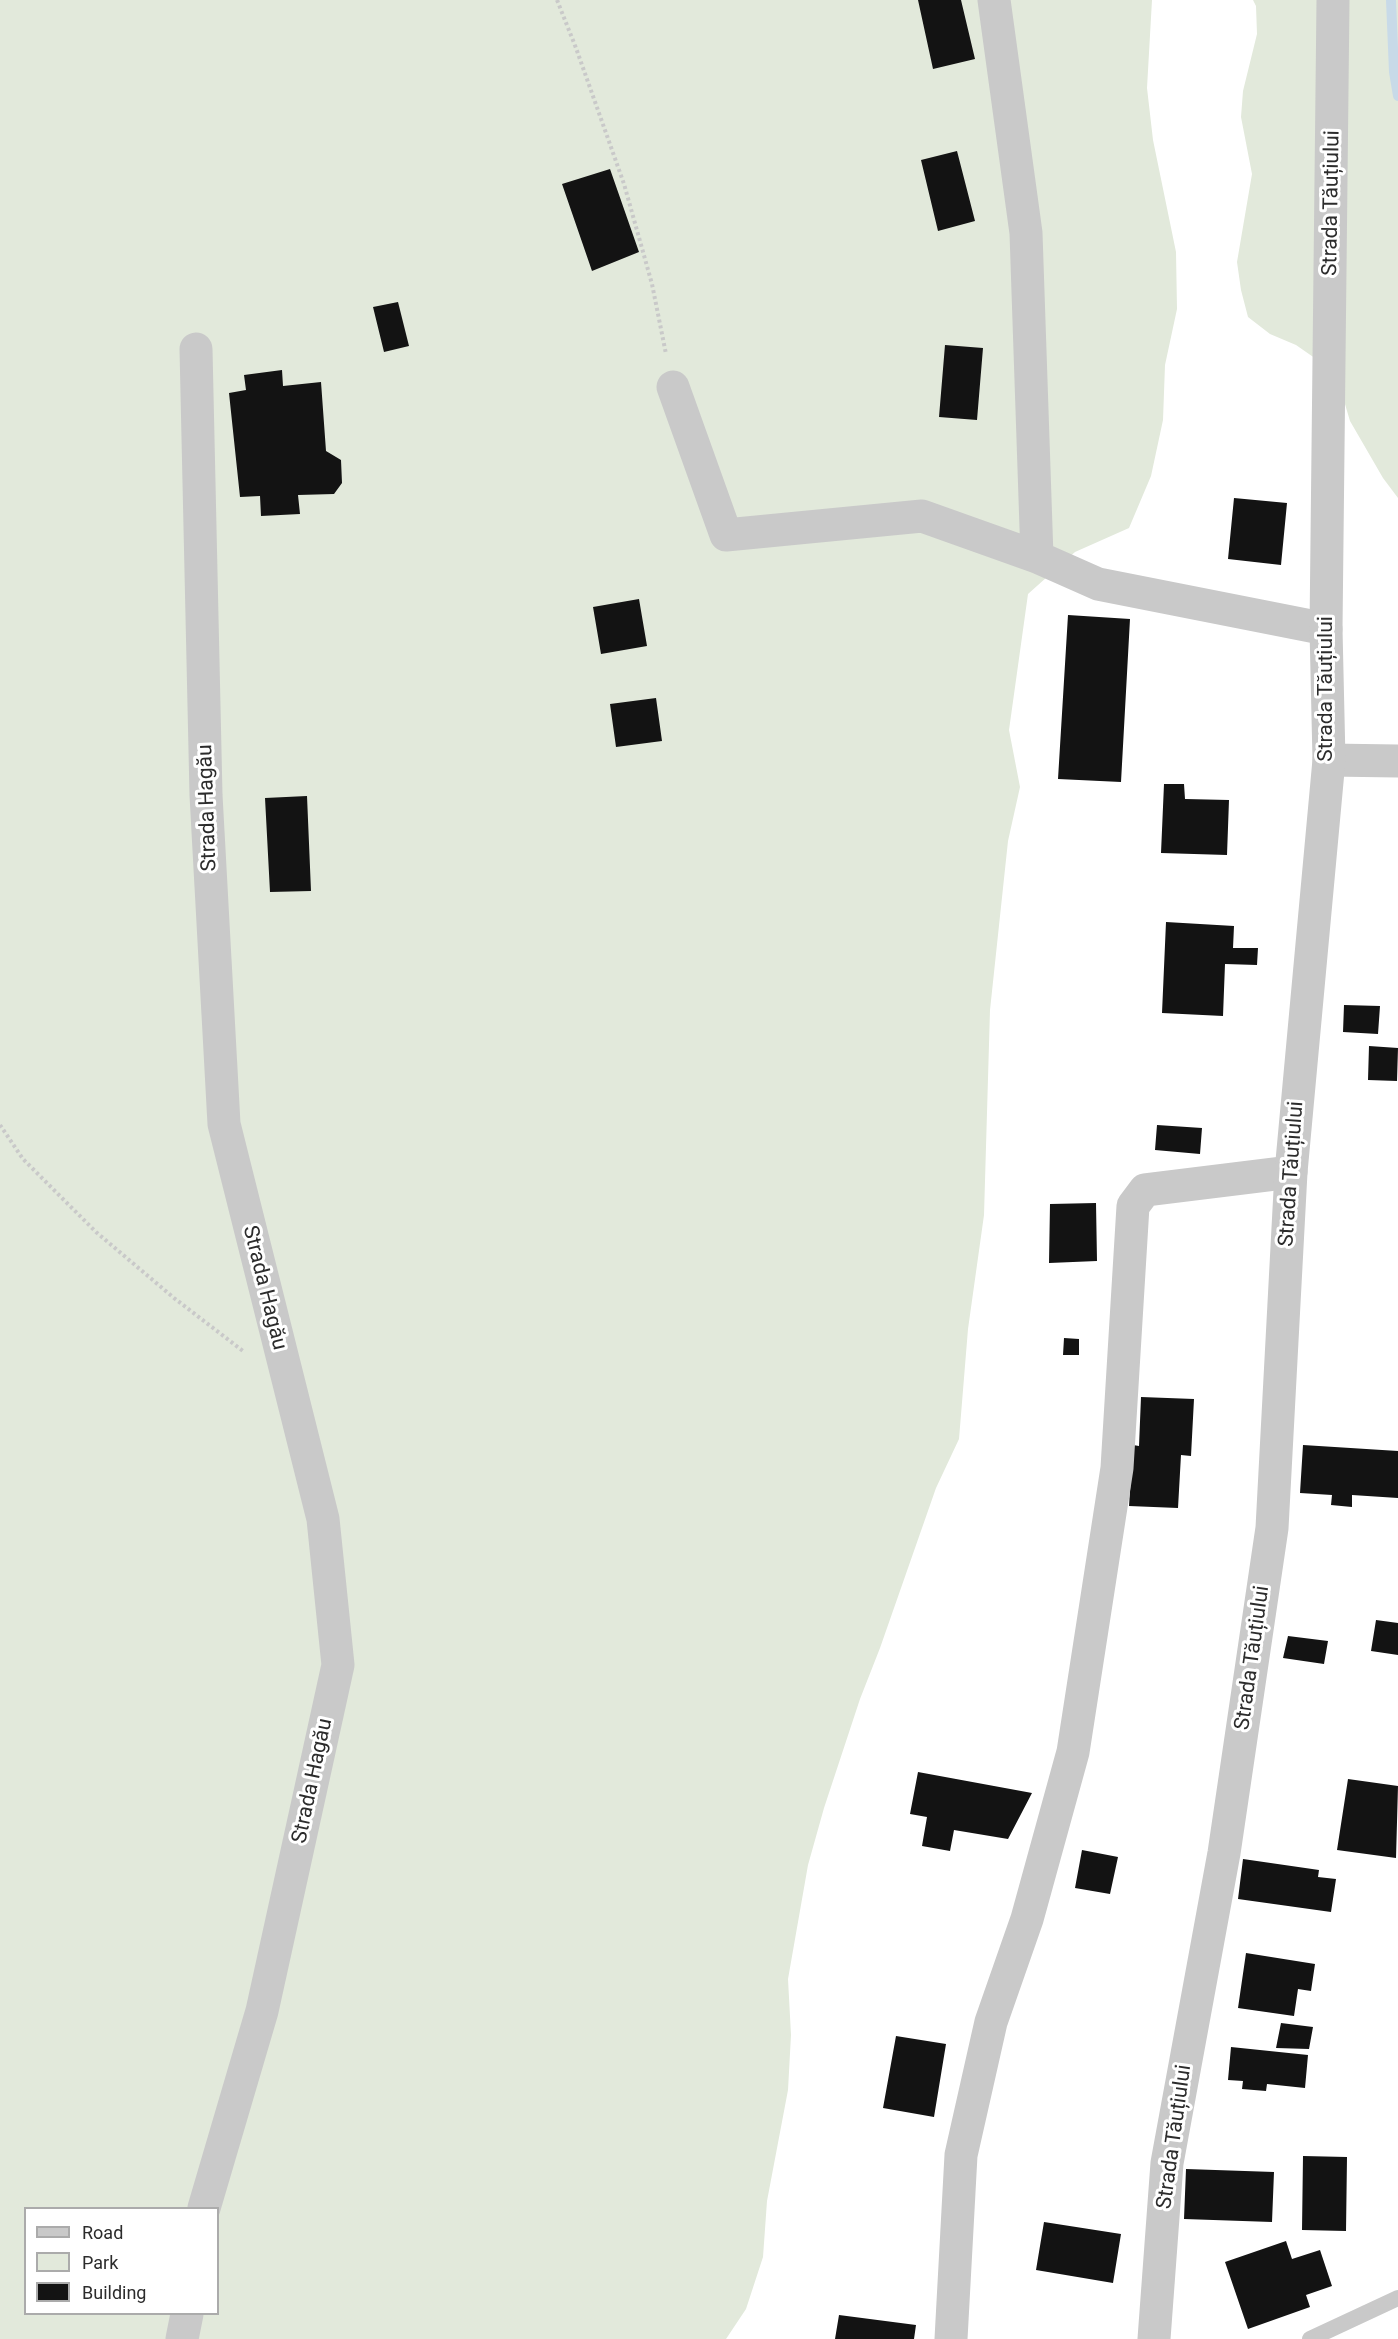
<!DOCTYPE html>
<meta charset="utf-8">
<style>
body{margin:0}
#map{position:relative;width:1398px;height:2339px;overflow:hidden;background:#fff;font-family:Roboto,sans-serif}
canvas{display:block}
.legend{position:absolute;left:24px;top:2207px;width:195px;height:108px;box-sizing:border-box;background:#fff;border:2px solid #ababab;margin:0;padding:8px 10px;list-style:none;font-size:18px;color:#2c2c2c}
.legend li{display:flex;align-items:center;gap:12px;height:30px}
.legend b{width:30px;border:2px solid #ababab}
</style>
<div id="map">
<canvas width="1398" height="2339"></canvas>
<ul class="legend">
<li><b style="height:8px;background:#c9c9c9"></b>Road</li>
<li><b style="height:16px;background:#e2e9db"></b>Park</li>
<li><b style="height:16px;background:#131313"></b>Building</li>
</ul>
</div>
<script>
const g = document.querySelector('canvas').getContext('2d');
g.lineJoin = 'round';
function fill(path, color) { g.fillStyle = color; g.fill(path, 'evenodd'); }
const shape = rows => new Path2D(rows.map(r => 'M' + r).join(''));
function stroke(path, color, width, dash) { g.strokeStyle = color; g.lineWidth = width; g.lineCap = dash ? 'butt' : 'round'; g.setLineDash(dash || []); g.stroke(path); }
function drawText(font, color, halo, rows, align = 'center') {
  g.font = font + ' Roboto,sans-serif'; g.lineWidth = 6; g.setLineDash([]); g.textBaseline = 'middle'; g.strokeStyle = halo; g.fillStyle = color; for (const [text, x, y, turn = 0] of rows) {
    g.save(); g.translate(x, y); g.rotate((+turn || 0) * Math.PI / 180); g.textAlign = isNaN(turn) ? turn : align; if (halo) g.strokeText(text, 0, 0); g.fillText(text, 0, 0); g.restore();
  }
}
const green = shape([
 [0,0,1152,0,1147,88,1153,140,1176,252,1177,309,1165,365,1163,420,1151,476,1129,528,1075,552,1028,594,1009,730,1020,787,1008,841,990,1010,984,1215,968,1329,959,1439,936,1488,880,1648,860,1699,824,1808,808,1865,788,1979,791,2035,788,2090,767,2201,763,2257,746,2309,726,2339,0,2339],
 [26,2208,218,2208,218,2314,26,2314],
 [1253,0,1398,0,1398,498,1383,478,1350,421,1342,394,1319,361,1296,345,1270,334,1248,317,1241,290,1237,262,1252,174,1241,117,1243,91,1257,34,1256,6]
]);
const stream = shape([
 [1391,0,1394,72,1398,96]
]);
const building = shape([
 [918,0,961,0,975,59,933,69],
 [957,151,975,221,938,231,921,160],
 [610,169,639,252,592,271,562,184],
 [398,302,409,346,384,352,373,307],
 [945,345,983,348,977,420,939,417],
 [282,370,283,386,321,382,326,451,341,460,342,483,334,494,298,495,300,514,261,516,260,496,240,497,229,393,246,390,244,375],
 [1234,498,1287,503,1281,565,1228,559],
 [639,599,647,646,601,654,593,607],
 [1068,615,1130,619,1121,782,1058,779],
 [656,698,662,741,616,747,610,704],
 [1164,784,1184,784,1185,799,1229,800,1227,855,1161,853],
 [307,796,311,891,270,892,265,798],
 [1166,922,1234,926,1233,948,1258,948,1257,965,1225,964,1223,1016,1162,1013],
 [1344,1005,1380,1006,1378,1034,1343,1032],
 [1369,1046,1398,1048,1397,1081,1368,1080],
 [1157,1125,1202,1128,1200,1154,1155,1150],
 [1096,1203,1097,1261,1049,1263,1050,1204],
 [1064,1338,1079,1339,1079,1355,1063,1355],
 [1141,1397,1194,1399,1191,1456,1181,1455,1178,1508,1129,1506,1133,1445,1139,1446],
 [1303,1445,1398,1451,1398,1498,1352,1495,1352,1507,1331,1505,1332,1495,1300,1493],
 [1376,1620,1398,1623,1398,1655,1371,1651],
 [1288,1636,1328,1641,1324,1664,1283,1658],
 [918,1772,1032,1793,1008,1839,954,1830,950,1851,922,1846,927,1817,910,1814],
 [1348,1779,1398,1786,1396,1858,1337,1850],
 [1082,1850,1118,1857,1110,1894,1075,1888],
 [1243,1859,1319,1870,1318,1877,1336,1879,1331,1912,1238,1899],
 [1246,1953,1315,1964,1311,1991,1298,1989,1294,2016,1238,2008],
 [1281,2023,1313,2027,1309,2049,1276,2048],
 [896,2036,946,2044,934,2117,883,2108],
 [1231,2047,1308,2055,1305,2088,1267,2084,1266,2091,1242,2089,1243,2081,1228,2080],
 [1303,2156,1347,2157,1346,2231,1302,2230],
 [1186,2169,1274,2172,1272,2222,1184,2219],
 [1044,2222,1121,2234,1113,2283,1036,2270],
 [1286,2241,1292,2259,1320,2250,1332,2286,1306,2295,1310,2307,1248,2329,1225,2262],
 [839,2315,916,2325,914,2339,835,2339]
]);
const path = shape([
 [557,0,576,48,624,184,652,284,666,354],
 [0,1125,23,1159,96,1232,174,1298,243,1351]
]);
const service = shape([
 [1310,2339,1398,2298]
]);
const minor = shape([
 [994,0,1026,233,1037,557],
 [196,349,206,795,224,1124,323,1519,338,1665,262,2011,204,2208],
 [673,387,726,535,922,516,1037,557,1098,584,1326,629],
 [1329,760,1398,761],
 [182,2339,187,2314],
 [951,2339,961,2155,991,2022,1027,1919,1073,1752,1117,1468,1133,1206,1145,1190,1291,1172]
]);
const tertiary = shape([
 [1154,2339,1167,2163,1224,1853,1272,1528,1291,1172,1329,760,1326,629,1333,0]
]);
const streetNames = [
 ["Strada Tăuțiului",1332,203,-89],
 ["Strada Tăuțiului",1327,689,-90],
 ["Strada Hagău",208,808,-92],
 ["Strada Tăuțiului",1292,1174,-86],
 ["Strada Hagău",264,1288,76],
 ["Strada Tăuțiului",1253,1658,-82],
 ["Strada Hagău",313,1781,-78],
 ["Strada Tăuțiului",1175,2137,-82]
];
fill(green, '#e2e9db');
stroke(stream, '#c8dae8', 10);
fill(building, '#131313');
stroke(path, '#c9c9c9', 4, [3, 3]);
stroke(service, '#c9c9c9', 16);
stroke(minor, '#c9c9c9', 33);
stroke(tertiary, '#c9c9c9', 33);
drawText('21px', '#2c2c2c', '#fff', streetNames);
</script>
